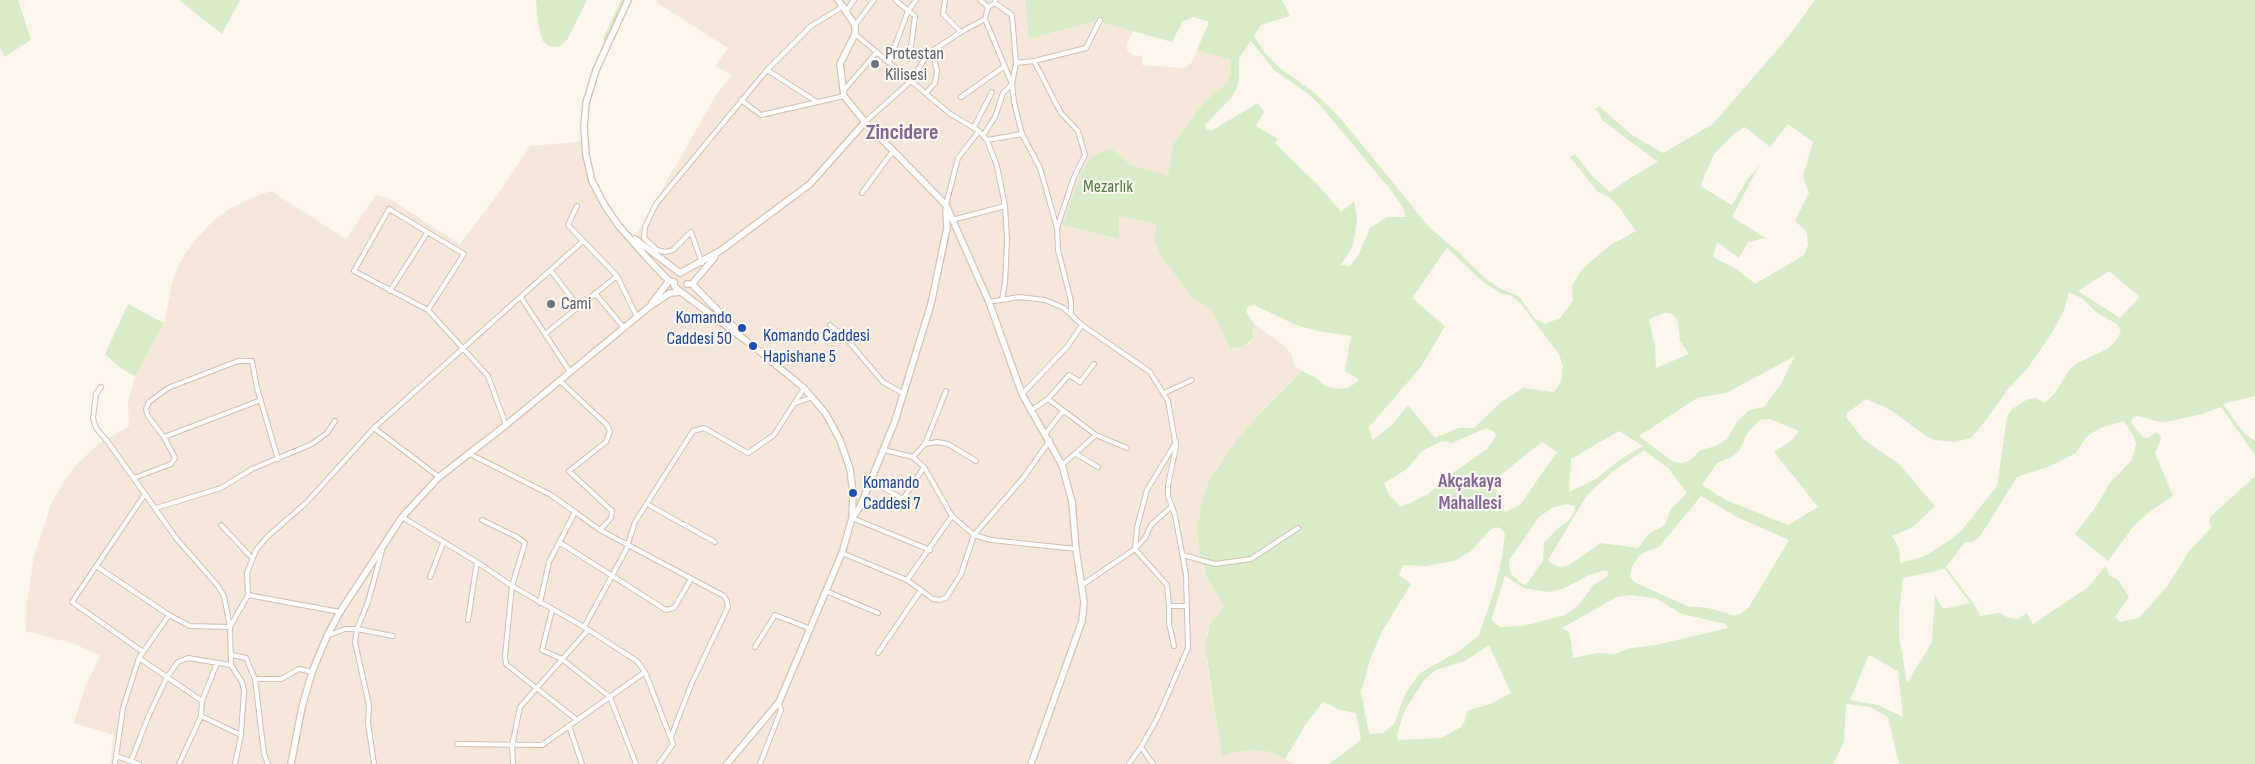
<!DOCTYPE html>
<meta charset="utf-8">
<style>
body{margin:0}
canvas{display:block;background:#fdf6ec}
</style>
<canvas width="2255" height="764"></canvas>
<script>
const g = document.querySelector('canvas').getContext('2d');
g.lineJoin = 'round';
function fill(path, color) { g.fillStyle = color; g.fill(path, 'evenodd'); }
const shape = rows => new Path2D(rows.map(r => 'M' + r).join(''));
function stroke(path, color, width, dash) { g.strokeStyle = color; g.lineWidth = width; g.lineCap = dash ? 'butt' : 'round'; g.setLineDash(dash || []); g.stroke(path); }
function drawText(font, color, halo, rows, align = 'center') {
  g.font = font + ' "Sofia Sans Condensed",sans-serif'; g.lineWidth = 4; g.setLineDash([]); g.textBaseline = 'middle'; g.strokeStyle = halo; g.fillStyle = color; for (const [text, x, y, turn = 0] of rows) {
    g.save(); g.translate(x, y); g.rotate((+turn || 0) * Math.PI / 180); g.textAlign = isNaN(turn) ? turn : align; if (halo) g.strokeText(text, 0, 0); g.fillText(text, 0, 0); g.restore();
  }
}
const residential = shape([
 [656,0,1025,0,1030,39,1097,21,1133,31,1127,44,1127,50,1133,55,1142,56,1142,65,1184,68,1192,62,1197,50,1230,60,1231,74,1227,83,1205,101,1173,144,1168,177,1131,165,1116,151,1063,225,1119,239,1119,216,1156,224,1154,239,1161,256,1192,297,1212,310,1230,349,1237,349,1249,344,1254,335,1254,324,1281,343,1291,353,1295,366,1302,371,1261,411,1214,472,1202,500,1197,530,1200,554,1204,570,1215,592,1224,606,1210,624,1207,635,1207,663,1222,756,1240,751,1259,750,1275,754,1294,764,110,764,114,735,74,723,85,687,100,656,75,644,26,631,27,601,34,557,51,504,66,478,79,462,100,443,129,426,128,402,135,376,164,323,173,280,180,262,196,239,215,219,229,209,254,197,271,191,346,239,376,195,388,198,460,244,496,197,530,146,587,141,588,156,595,183,615,219,634,239,716,95,732,75,715,66,728,48,657,3]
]);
const green = shape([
 [0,0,18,0,31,40,4,57,0,46],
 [179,0,240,0,222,34],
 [536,0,587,0,567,40,561,46,550,47,542,40,538,22],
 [621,0,628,0,606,44,603,39],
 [1025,0,1282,0,1290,16,1261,25,1254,36,1266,54,1281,69,1314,92,1341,119,1429,227,1456,250,1485,278,1499,288,1520,297,1534,318,1545,324,1560,318,1573,301,1572,286,1582,269,1609,246,1636,231,1619,207,1610,198,1598,192,1570,157,1575,154,1592,176,1610,192,1630,178,1658,162,1602,120,1600,114,1595,109,1599,106,1632,135,1663,153,1713,124,1789,36,1815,0,2255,0,2255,396,2223,404,2243,432,2255,441,2255,455,2221,407,2202,414,2171,421,2160,422,2138,416,2133,417,2131,423,2143,437,2148,438,2156,432,2160,435,2161,438,2155,453,2173,496,2149,512,2133,527,2108,561,2075,534,2095,508,2110,483,2132,460,2136,444,2134,437,2124,421,2100,428,2086,437,2076,453,2048,467,2017,477,1979,538,1972,542,1965,542,1946,567,1976,607,1980,616,1999,613,2009,618,2017,619,2027,613,2033,624,2087,588,2106,566,2109,575,2118,580,2129,597,2115,617,2120,622,2139,618,2168,585,2189,551,2211,528,2209,518,2255,476,2255,764,1899,764,1888,717,1870,707,1846,704,1844,742,1833,764,1329,764,1361,740,1356,713,1340,710,1323,702,1306,724,1285,759,1270,752,1253,750,1234,752,1222,757,1205,646,1210,624,1224,606,1207,578,1200,554,1197,530,1202,500,1210,479,1237,440,1262,411,1302,371,1315,377,1324,385,1336,389,1348,388,1357,382,1359,379,1345,371,1351,336,1318,331,1296,325,1254,305,1248,307,1246,312,1254,324,1253,338,1243,347,1230,349,1212,310,1192,297,1161,256,1154,239,1156,224,1119,216,1119,239,1063,225,1080,174,1092,156,1110,149,1115,151,1131,165,1168,176,1173,144,1205,101,1227,83,1231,74,1230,60,1197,50,1209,22,1194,17,1183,21,1172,42,1097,21,1029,39],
 [1251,41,1275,71,1307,93,1320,105,1394,194,1403,208,1406,217,1387,217,1370,228,1359,254,1350,266,1341,265,1352,247,1355,235,1357,217,1354,201,1341,212,1320,187,1275,143,1278,139,1256,126,1264,112,1258,103,1211,131,1206,129,1205,125,1231,98,1236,89,1239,79,1239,58],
 [1788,124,1813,142,1803,176,1809,193,1795,221,1806,231,1808,245,1804,255,1755,284,1738,270,1713,257,1717,242,1739,258,1748,242,1766,238,1732,217,1760,164,1747,180,1732,205,1700,186,1714,154,1734,134,1745,127,1770,147],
 [1447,248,1482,281,1500,293,1512,296,1521,304,1559,354,1563,366,1561,382,1554,392,1523,388,1501,402,1474,428,1459,428,1435,438,1408,405,1394,423,1372,441,1369,427,1421,367,1445,326,1412,298],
 [2109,271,2140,297,2120,318,2078,291],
 [2069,292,2083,299,2097,313,2117,324,2121,331,2117,339,2109,348,2076,364,2070,369,2055,393,2045,403,2036,398,2028,399,2012,409,2007,417,1997,486,1961,531,1950,540,1925,556,1900,563,1899,548,1892,536,1913,527,1935,506,1899,464,1863,439,1846,417,1847,413,1866,399,1889,409,1926,436,1935,440,1955,442,1971,438,1986,420,2008,389,2027,369,2052,333,2064,310],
 [1665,313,1672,314,1677,319,1680,341,1689,354,1656,368,1655,347,1649,319],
 [1795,356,1781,384,1764,407,1749,410,1737,422,1727,439,1716,446,1701,450,1689,461,1681,463,1672,461,1639,436,1697,398,1726,393],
 [1770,419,1799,431,1792,440,1774,452,1818,507,1788,525,1726,500,1702,485,1717,463,1730,458,1739,451,1747,434,1759,420],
 [1486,428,1494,431,1496,436,1487,449,1444,479,1428,494,1401,507,1389,495,1384,483,1407,469,1422,451,1442,441,1452,443],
 [1619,431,1643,446,1622,458,1596,479,1569,492,1571,459],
 [1542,442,1557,452,1520,505,1505,512,1493,481],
 [1644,450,1668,468,1687,493,1671,509,1665,525,1649,534,1638,548,1601,543,1569,565,1560,567,1552,564,1548,560,1587,495,1611,473],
 [1701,496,1737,517,1789,540,1749,607,1740,614,1733,615,1708,608,1687,606,1634,582,1630,577,1632,566,1640,555,1647,551,1659,547],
 [1567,504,1575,506,1573,515,1568,521,1557,529,1544,543,1543,561,1526,585,1521,583,1511,574,1509,565,1510,559,1539,517,1552,508],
 [1496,527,1502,529,1505,535,1501,562,1495,588,1479,635,1461,650,1420,673,1405,694,1395,723,1383,733,1369,734,1361,692,1370,660,1381,633,1411,584,1399,575,1403,565,1426,566,1454,561,1470,552,1490,530],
 [1945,569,1970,603,1943,609,1935,595,1932,642,1907,683,1899,636,1899,612,1903,578],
 [1606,570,1608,572,1608,576,1593,585,1579,605,1565,615,1523,626,1500,627,1492,621,1492,617,1505,576,1524,588,1547,592,1563,589,1589,575],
 [1630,595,1655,598,1682,614,1726,624,1728,628,1656,645,1631,648,1614,654,1597,653,1573,658,1570,633,1562,628,1617,597],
 [1489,645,1511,693,1490,704,1467,711,1466,719,1461,727,1441,738,1398,740,1397,734,1405,710,1424,680,1436,670,1465,661],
 [1869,655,1898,671,1903,717,1878,705,1850,700],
 [128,304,164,323,135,376,120,368,105,354]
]);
const street = shape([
 [895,0,915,16,910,54],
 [945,0,943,14,961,32],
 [980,0,988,7],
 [995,0,995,3,988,7,985,19,1012,84,1014,102,1022,134,1040,168,1057,228],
 [995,3,1012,15,1016,63],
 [847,10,854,0],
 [855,25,874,0],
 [855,34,949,113,979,131,987,140,997,166,1005,206,1007,240,1005,283,1002,299],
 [894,50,924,60],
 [1034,61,1061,113,1078,131,1085,155,1074,177,1057,228,1058,250,1071,301,1071,312],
 [889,62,908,11,916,0],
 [767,70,817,102],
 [844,90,877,52],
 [926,93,935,83,937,71,932,51],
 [961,97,1005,66],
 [741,100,761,115,844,96],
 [865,122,912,80,924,60,932,51,961,32,985,19],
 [974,127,992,92],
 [984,134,995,117,1003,93,1012,84,1016,63,1034,61,1086,48,1100,20],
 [987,140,1022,134],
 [862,193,893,151],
 [946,205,958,158,979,131],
 [577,206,568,225,617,276,637,317],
 [952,220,1005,206],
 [702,263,691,232,673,250,665,252,657,250,644,238,645,227,656,204,767,70,811,26,844,6],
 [551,271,578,306],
 [390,291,427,233],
 [595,293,624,328],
 [522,299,570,372],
 [989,302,1019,297,1045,300,1064,308,1082,325,1150,372,1168,401,1176,447,1168,485,1168,496,1175,515,1186,575,1188,648,1158,717,1141,747,1153,764],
 [428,310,464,254,389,209,354,271,428,310,488,376,506,425],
 [830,325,850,343,883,382,904,394],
 [545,334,617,276],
 [560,381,607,425,610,431,606,442,569,471,612,511,611,518,600,530],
 [101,387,96,394,93,418,96,428,108,442,176,538,218,586,224,596,230,627,190,626,169,615,139,658,123,708,115,764],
 [1164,393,1192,380],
 [1022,394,1067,347,1082,325],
 [1048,399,1096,435,1127,448],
 [796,403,812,397],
 [1030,411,1048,399,1069,375,1080,382,1094,364],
 [374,428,439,477],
 [1046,433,1063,411],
 [164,437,261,400],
 [1176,442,1147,490,1137,527,1135,549,1167,585,1169,606,1186,606],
 [925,444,937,442,948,444,976,461],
 [884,450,913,457,924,467,952,516,974,535,991,540,1076,549],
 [470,454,551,495,575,512],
 [1076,454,1098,467],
 [913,457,925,444,946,391],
 [1062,465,1096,435],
 [134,478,171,464,175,458,164,437,148,416,146,409,149,402,168,388,238,361,252,361,257,388,278,459],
 [871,481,903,499,924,467],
 [647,504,715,542],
 [156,508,221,488,252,469,312,444,327,433,335,421],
 [402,517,477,562,512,586,584,627,637,661,645,672,673,744,659,764],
 [852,518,930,550],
 [482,520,517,537,525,543,512,586,505,656,506,664,577,720],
 [221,525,252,558],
 [559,542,666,610,674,608,691,579],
 [842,553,907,580,933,599,940,600,946,598,961,574,974,535,1024,477,1050,440],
 [1183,555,1215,564,1251,559,1298,528],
 [96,566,169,615],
 [430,577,443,543],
 [907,580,952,516],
 [1082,585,1135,549,1145,538,1151,525,1171,507],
 [826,591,878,613],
 [540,603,549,562,575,512,600,530,724,596,727,601,728,607,691,685,671,737],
 [1169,606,1169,623,1174,646],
 [552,610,542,650,562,659,610,697,636,764],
 [340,612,248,595,247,573,256,550,268,536,306,503,374,428,583,241],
 [468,620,477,562],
 [584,627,626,550,635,522,693,431,704,428,748,453,774,435,804,388],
 [327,636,345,629,357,629,393,636],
 [755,647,775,615,811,629],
 [143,652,72,602,145,494],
 [878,653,921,590],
 [232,655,246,658,255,679,264,754,268,764],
 [139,658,202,701],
 [255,679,281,679,299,669,312,672],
 [201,716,241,735],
 [569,726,582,764],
 [457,744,542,745,645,672],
 [116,756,139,764],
 [131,761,149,715,167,677,178,662,188,658,231,665],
 [179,764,201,716,202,701,217,663],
 [235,764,241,735,244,691,242,682,231,665,230,627,248,595],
 [374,764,368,723,369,705,355,642,357,629,368,602,382,551],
 [513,764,512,746,520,707,588,630],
 [760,764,781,710,779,702],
 [1129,764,1141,747]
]);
const secondary = shape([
 [628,0,596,70,586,103,584,127,586,155,592,181,604,204,618,225,648,259,669,281,674,282],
 [838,0,855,25,855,34,840,64,844,96,865,122,946,205,989,302,1022,394,1062,465,1072,502,1076,549,1084,602,1082,621,1031,764],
 [635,239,680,273],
 [680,273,720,251,810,184,865,122],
 [674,282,674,286,681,292,753,346,804,388,826,414,840,440,850,469,853,493,852,518,842,553,779,702,727,764],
 [687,284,692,284,739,332],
 [692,284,715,257],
 [652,303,669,281],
 [852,518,860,507,895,421,931,304,947,228,946,209],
 [291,764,302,707,312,672,327,636,340,612,402,517,439,477,506,425,649,307,670,293,681,292]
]);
const markers = [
 [875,64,5,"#6b7280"],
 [551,304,5,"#6b7280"],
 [742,328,5,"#1a4fb4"],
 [753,346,5,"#1a4fb4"],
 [853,493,5,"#1a4fb4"]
];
const worshipNames = [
 ["Protestan",885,54],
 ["Kilisesi",885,75],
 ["Cami",561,304]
];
const parkNames = [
 ["Mezarlık",1108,187]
];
const transitNames = [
 ["Komando",732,318,"right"],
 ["Caddesi 50",732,339,"right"],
 ["Komando Caddesi",763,336],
 ["Hapishane 5",763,357],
 ["Komando",863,483],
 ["Caddesi 7",863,504]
];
const neighbourhoodNames = [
 ["Akçakaya",1470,482],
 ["Mahallesi",1470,504]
];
const districtNames = [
 ["Zincidere",902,133]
];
fill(residential, '#f5e8da');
fill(green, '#d8ecc9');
stroke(street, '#d1beb0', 6);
stroke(secondary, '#d6c0b0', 8);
stroke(street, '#fff', 4);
stroke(secondary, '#fff', 5.5);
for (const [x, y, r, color] of markers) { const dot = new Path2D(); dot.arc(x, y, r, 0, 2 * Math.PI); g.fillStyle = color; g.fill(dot); stroke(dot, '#fffaf3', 2); }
drawText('18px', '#5b616d', '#fffaf3', worshipNames, 'left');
drawText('18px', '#537a41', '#fffaf3', parkNames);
drawText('18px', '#164399', '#fffaf3', transitNames, 'left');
drawText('bold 19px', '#846695', '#fffaf3', neighbourhoodNames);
drawText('bold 22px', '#846695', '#fffaf3', districtNames);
</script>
